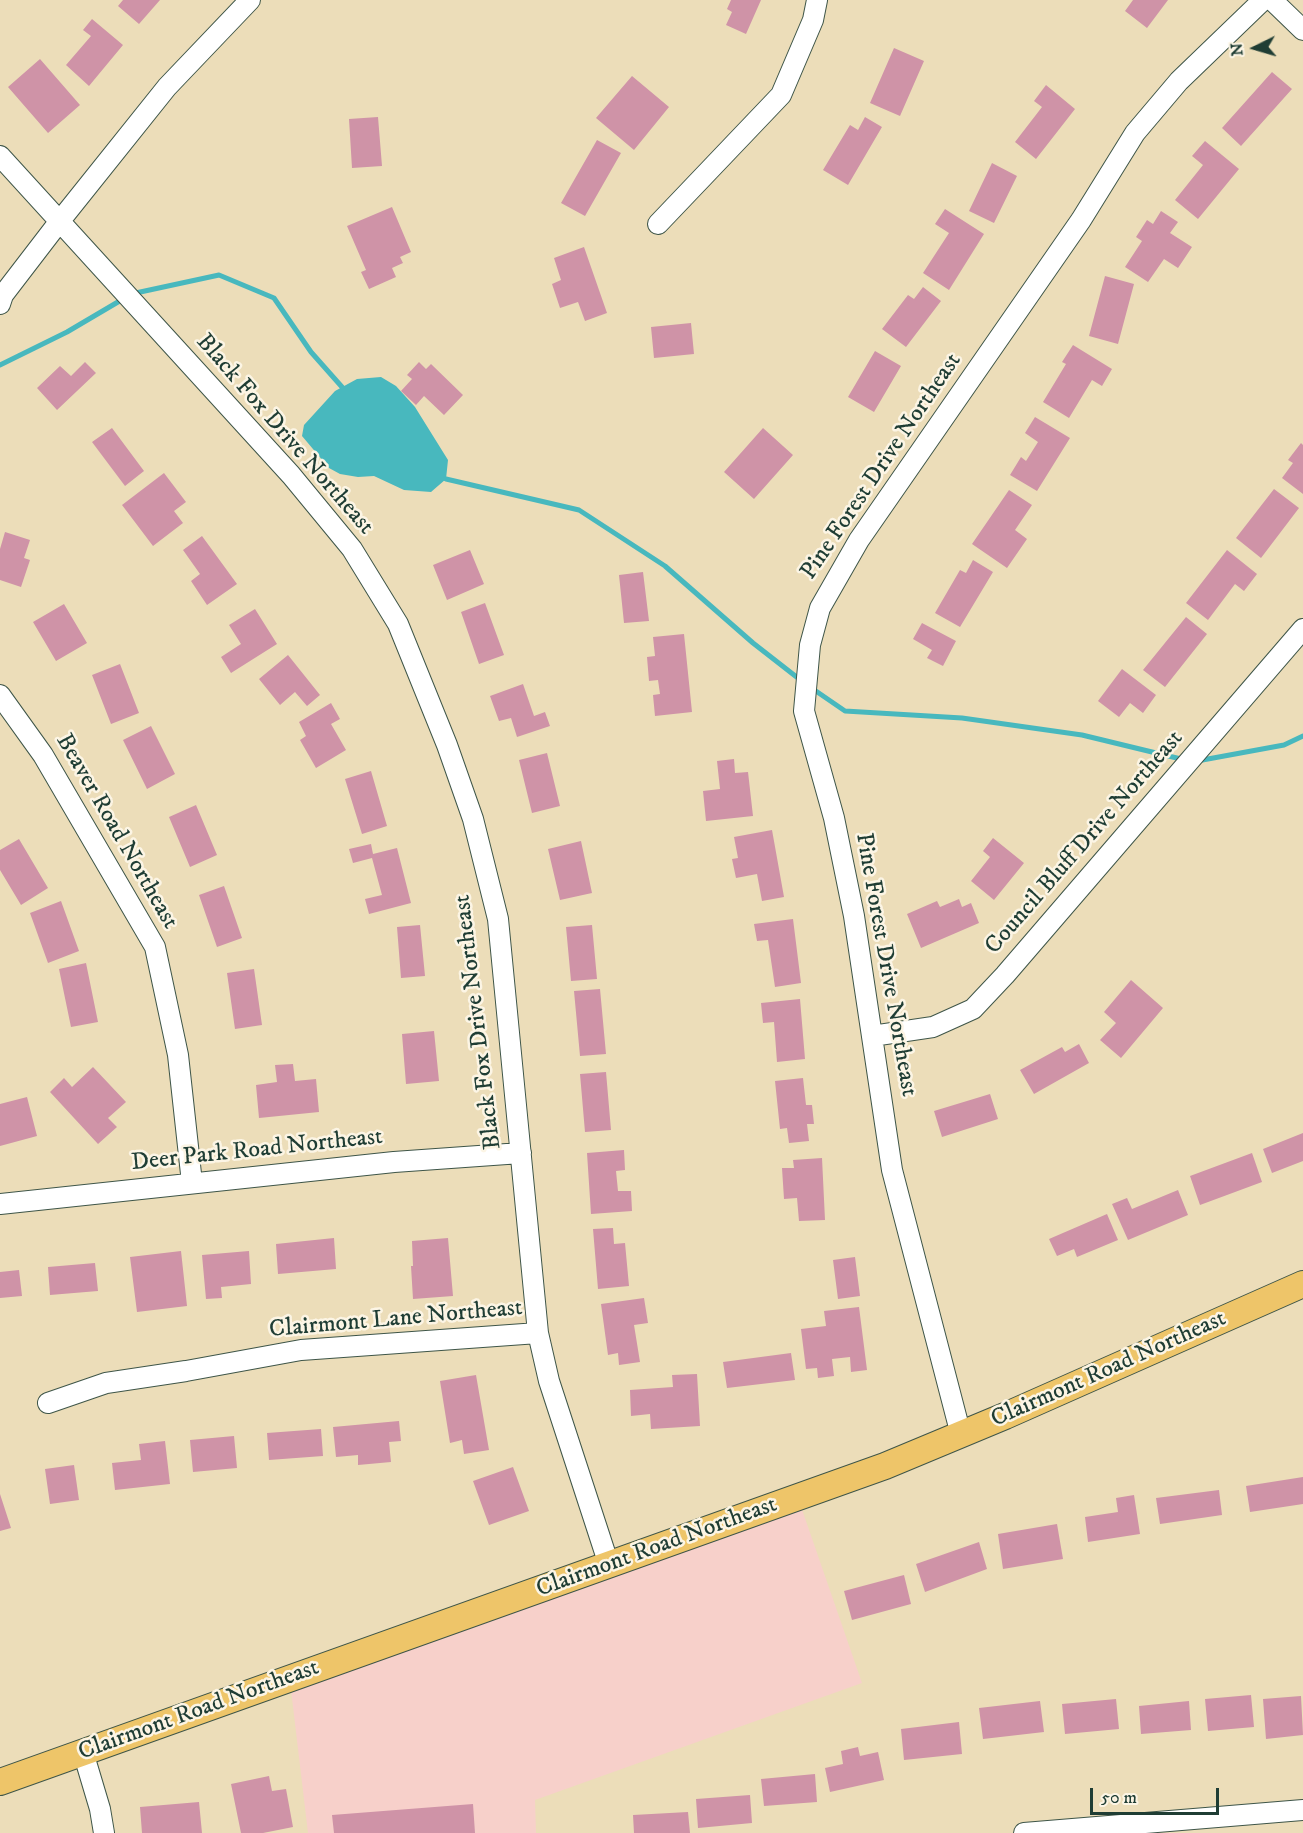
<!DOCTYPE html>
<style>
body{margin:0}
#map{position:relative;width:1303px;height:1833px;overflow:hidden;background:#ecddb9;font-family:"IM FELL DW Pica",serif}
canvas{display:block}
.north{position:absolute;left:1225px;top:18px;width:60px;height:60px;-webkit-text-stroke:4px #fcf5e5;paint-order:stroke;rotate:265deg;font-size:16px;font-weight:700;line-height:24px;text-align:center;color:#1f3d34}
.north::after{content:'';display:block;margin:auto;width:21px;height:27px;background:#1f3d34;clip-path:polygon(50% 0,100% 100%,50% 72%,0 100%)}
.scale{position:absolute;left:1090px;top:1788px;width:129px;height:27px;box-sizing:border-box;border:3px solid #1f3d34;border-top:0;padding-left:8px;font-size:18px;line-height:21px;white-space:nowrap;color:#1f3d34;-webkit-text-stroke:4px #fcf5e5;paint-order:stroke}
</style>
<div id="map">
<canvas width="1303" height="1833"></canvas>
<div class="north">N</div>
<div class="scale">50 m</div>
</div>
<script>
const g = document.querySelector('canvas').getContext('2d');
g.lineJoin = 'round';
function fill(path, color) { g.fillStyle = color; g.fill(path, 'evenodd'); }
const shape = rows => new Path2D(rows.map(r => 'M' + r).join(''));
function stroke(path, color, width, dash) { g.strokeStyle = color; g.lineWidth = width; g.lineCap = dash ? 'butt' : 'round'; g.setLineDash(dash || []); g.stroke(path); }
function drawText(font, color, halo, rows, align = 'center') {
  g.font = font + ' "IM FELL DW Pica",serif'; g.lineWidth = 5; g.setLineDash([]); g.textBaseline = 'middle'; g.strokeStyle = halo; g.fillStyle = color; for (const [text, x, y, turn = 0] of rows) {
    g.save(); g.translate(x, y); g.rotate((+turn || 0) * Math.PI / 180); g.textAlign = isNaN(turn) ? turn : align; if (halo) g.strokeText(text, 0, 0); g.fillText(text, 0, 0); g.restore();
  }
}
const built = shape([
 [798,1498,862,1683,535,1800,536,1833,308,1833,289,1673]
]);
const water = shape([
 [381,377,396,386,415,407,448,460,446,479,431,492,404,490,374,476,358,477,340,474,329,468,302,436,304,425,335,391,357,379]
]);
const stream = shape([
 [131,294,219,275,274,298,311,352,342,387],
 [0,365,67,332,123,299],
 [446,479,579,510,665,566,753,643,803,682],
 [810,687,845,711,962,718,1082,735,1185,760],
 [1197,761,1284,745,1303,736]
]);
const building = shape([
 [123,0,160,0,139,24,118,6],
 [731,0,761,0,746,34,726,25,732,12,727,9],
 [1133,0,1168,0,1147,28,1125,11],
 [92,19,123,45,89,86,66,65,91,36,83,30],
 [894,48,924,61,900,116,870,103],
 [40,59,80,105,48,133,8,87],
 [1272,72,1292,89,1241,146,1222,128],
 [632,76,669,107,634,150,596,118],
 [1046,85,1075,109,1036,159,1015,142,1042,107,1034,101],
 [378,117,382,166,352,168,349,119],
 [865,117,882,127,848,185,823,170,850,125,858,130],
 [597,140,621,153,585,216,561,203],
 [1205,141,1239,169,1198,219,1175,200,1203,165,1192,156],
 [992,163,1017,176,994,223,969,211],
 [392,207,411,252,400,257,403,263,392,268,396,277,369,289,361,272,366,270,347,226],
 [945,209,984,234,949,290,923,273,949,233,935,224],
 [1161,211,1178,222,1170,233,1192,247,1178,268,1164,259,1148,282,1125,267,1142,241,1136,237,1147,220,1153,224],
 [584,247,607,313,585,321,578,302,560,308,552,284,561,280,554,258],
 [1105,276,1134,284,1118,344,1089,336],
 [923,287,941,301,906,347,882,329,908,295,914,299],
 [691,323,694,354,654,358,651,327],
 [1073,345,1112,369,1102,386,1092,380,1069,418,1043,402,1066,364,1062,362],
 [875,351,901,366,874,412,848,397],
 [85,362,96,373,57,410,37,388,60,366,71,376],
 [419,362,426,369,431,364,463,395,444,415,424,396,416,405,401,391,412,379,407,375],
 [1035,417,1070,438,1037,491,1010,475,1021,457,1026,461,1038,442,1025,433],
 [112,428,144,471,125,486,92,442],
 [763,428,793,455,754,499,724,472],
 [1301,443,1303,445,1303,494,1282,478,1293,463,1288,460],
 [164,473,186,502,174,511,183,523,153,546,122,505],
 [1274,489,1299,508,1261,558,1236,538],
 [1009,490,1032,505,1015,530,1027,539,1007,568,972,544],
 [5,532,30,540,24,558,30,560,21,587,0,580,0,549],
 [202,536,237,584,207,605,191,581,200,574,183,550],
 [470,550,484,584,447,600,433,565],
 [1227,550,1257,574,1244,591,1235,584,1208,620,1186,603],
 [973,560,993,572,960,627,935,613,960,570,966,573],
 [643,572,649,621,624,623,619,575],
 [485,603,504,655,479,664,461,612],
 [64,604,87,643,56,661,33,622],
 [255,609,277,644,231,673,221,657,241,644,229,625],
 [1186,617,1207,634,1165,687,1143,670],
 [922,623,956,641,943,666,927,658,932,650,913,639],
 [684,634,692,712,655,716,653,695,660,694,658,680,649,681,647,657,655,656,653,637],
 [288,655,320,695,307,706,295,692,280,705,259,679],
 [120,664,139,713,111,724,92,675],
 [1122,669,1156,695,1143,713,1130,703,1119,717,1098,701],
 [523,684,534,716,545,712,550,726,517,737,511,718,499,721,490,696],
 [331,703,340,719,331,724,346,750,316,768,300,740,306,736,299,722],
 [151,726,175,774,147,789,123,740],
 [547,753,560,806,532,813,519,760],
 [734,759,735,773,748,772,753,816,706,821,703,791,720,789,717,761],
 [371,771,387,826,362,834,345,779],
 [196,805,217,855,190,867,169,817],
 [772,830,784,897,762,901,757,874,736,878,732,859,738,858,734,837],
 [993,838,1024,863,994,900,971,881,990,857,983,851],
 [19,839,48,888,21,905,0,870,0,850],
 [581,841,592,893,560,900,548,849],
 [371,844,373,854,397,848,411,903,369,914,365,899,382,895,372,858,353,863,349,849],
 [224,886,242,938,217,947,199,895],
 [959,899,962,907,971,903,979,923,921,948,907,914,937,901,940,907],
 [61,901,79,951,48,963,30,913],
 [793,919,801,983,775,987,768,940,757,941,754,924],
 [420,925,425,976,401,978,397,927],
 [592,925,597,979,571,981,566,927],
 [86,963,98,1022,71,1027,59,969],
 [254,969,262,1025,235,1029,227,973],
 [1131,980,1163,1008,1121,1058,1100,1040,1116,1023,1104,1012],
 [600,989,606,1054,580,1056,574,991],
 [800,999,805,1059,777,1062,774,1022,763,1023,761,1003],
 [434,1031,439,1081,406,1084,402,1034],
 [1079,1044,1089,1063,1034,1094,1020,1070,1062,1047,1065,1052],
 [293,1064,295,1081,316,1079,319,1112,259,1118,256,1085,277,1082,275,1065],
 [93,1067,126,1102,108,1118,117,1127,98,1144,50,1092,64,1078,72,1087],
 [606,1072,611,1130,585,1132,580,1074],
 [803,1078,806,1105,812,1105,814,1124,807,1124,809,1141,789,1143,787,1128,780,1129,775,1081],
 [990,1094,998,1119,942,1137,934,1111],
 [27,1097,37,1136,0,1146,0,1104],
 [1303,1133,1303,1161,1272,1173,1263,1149],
 [624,1150,625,1170,616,1171,618,1191,631,1191,632,1211,591,1214,587,1153],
 [1252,1153,1262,1182,1200,1205,1190,1176],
 [822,1158,825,1220,799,1221,797,1198,784,1199,782,1168,794,1168,793,1160],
 [1178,1190,1188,1215,1128,1240,1112,1204,1127,1198,1132,1209],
 [1107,1214,1118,1240,1077,1257,1074,1249,1057,1256,1049,1239],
 [613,1228,614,1244,625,1243,629,1286,598,1289,593,1229],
 [334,1238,336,1269,278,1274,276,1244],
 [448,1238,453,1296,413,1299,411,1266,413,1266,412,1241],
 [181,1251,187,1306,137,1312,130,1257],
 [249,1251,251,1284,221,1287,222,1298,206,1299,202,1255],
 [855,1257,860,1296,838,1299,833,1260],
 [95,1263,98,1291,50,1295,48,1267],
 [19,1270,22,1296,0,1298,0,1272],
 [644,1298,648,1323,634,1325,640,1362,619,1365,618,1353,608,1355,601,1304],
 [859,1307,867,1370,851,1372,850,1357,832,1359,834,1376,818,1378,817,1368,806,1369,801,1329,826,1326,824,1311],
 [791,1353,795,1380,727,1388,723,1362],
 [697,1374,700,1426,651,1429,650,1414,631,1416,630,1390,673,1387,672,1375],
 [476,1375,489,1450,464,1454,462,1440,450,1443,440,1381],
 [399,1421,401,1441,389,1442,391,1462,358,1465,358,1455,336,1457,333,1427],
 [321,1429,323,1456,269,1460,267,1433],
 [234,1436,237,1468,193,1472,190,1440],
 [165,1441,170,1484,115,1490,112,1463,141,1460,139,1444],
 [74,1465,79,1500,50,1504,45,1469],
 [513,1467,529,1511,489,1525,473,1481],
 [1303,1477,1303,1504,1250,1512,1246,1486],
 [1219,1490,1222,1515,1160,1524,1156,1498],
 [0,1494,11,1528,0,1531],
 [1134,1495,1140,1534,1088,1542,1085,1517,1118,1512,1116,1498],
 [1057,1524,1063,1559,1003,1569,998,1534],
 [979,1542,987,1569,925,1592,916,1564],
 [904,1575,911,1604,852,1620,844,1591],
 [1251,1695,1254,1727,1208,1731,1205,1699],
 [1301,1696,1303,1735,1266,1739,1263,1699],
 [1116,1699,1119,1729,1065,1734,1062,1704],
 [1040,1701,1044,1732,983,1739,979,1708],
 [1189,1701,1191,1730,1141,1734,1139,1706],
 [959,1722,962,1754,904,1760,901,1729],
 [858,1747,860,1756,878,1752,884,1780,830,1792,825,1768,843,1764,841,1751],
 [815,1774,817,1802,764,1806,761,1779],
 [269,1776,272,1791,286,1789,293,1827,263,1833,241,1833,231,1784],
 [750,1795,752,1823,698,1828,696,1799],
 [199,1802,202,1833,142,1833,140,1807],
 [473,1804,475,1833,334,1833,332,1815],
 [688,1812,690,1833,634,1833,633,1815]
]);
const minor = shape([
 [1272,0,1303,30],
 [0,156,291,475,352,549,398,624,447,745,473,819,498,919,538,1333,549,1381,609,1565],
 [658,224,781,95,813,20,817,0],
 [0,304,3,295,59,222,167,87,250,0],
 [0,695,43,755,155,947,178,1055,192,1183],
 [872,1036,933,1027,973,1009,1005,975,1303,629],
 [0,1204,394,1162,521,1153],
 [48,1403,106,1383,186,1371,301,1350,538,1333],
 [961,1435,892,1170,854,916,834,818,804,711,810,645,820,608,859,540,1081,220,1135,133,1179,81,1263,0],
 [83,1752,100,1809,104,1833],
 [1024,1833,1303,1810]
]);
const major = shape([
 [0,1782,885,1466,1005,1416,1303,1284]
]);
const streetNames = [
 ["Black Fox Drive Northeast",284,435,49],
 ["Pine Forest Drive Northeast",882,467,-56],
 ["Beaver Road Northeast",116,832,60],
 ["Council Bluff Drive Northeast",1085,843,-49],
 ["Pine Forest Drive Northeast",885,965,80],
 ["Black Fox Drive Northeast",479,1022,-97],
 ["Deer Park Road Northeast",257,1151,-6],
 ["Clairmont Lane Northeast",396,1320,-5],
 ["Clairmont Road Northeast",1109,1370,-24],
 ["Clairmont Road Northeast",657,1548,-20],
 ["Clairmont Road Northeast",199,1711,-20]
];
fill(built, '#f7d0ca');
fill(water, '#48b8be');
stroke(stream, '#48b8be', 5);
fill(building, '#cf93a7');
stroke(minor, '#3e5548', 22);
stroke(major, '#3e5548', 28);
stroke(minor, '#fff', 20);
stroke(major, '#eec569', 26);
drawText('24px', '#1f3d34', '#fcf5e5', streetNames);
</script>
